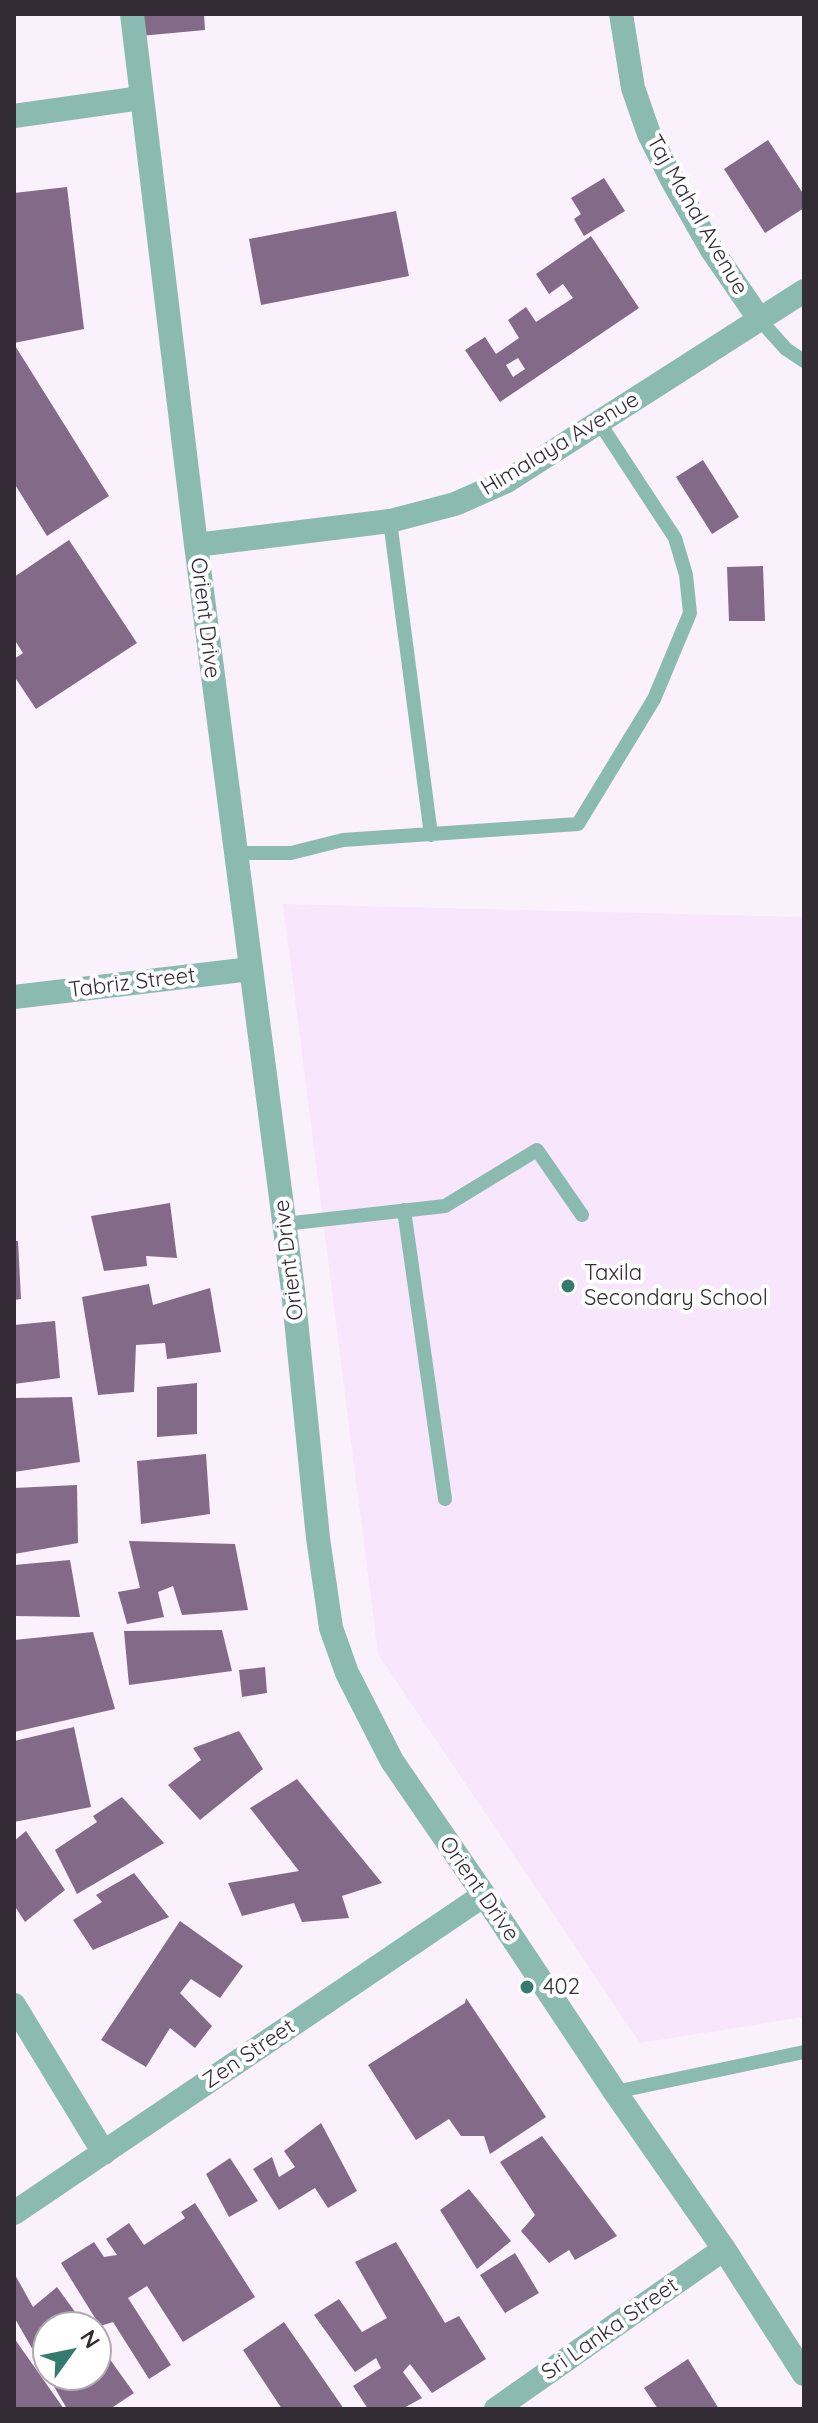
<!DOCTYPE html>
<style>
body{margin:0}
#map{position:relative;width:818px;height:2423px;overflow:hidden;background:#fbf1fd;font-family:Quicksand,sans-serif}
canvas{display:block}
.frame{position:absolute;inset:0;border:16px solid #332c34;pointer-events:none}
.north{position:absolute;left:32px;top:2311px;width:80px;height:80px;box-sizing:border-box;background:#fff;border:2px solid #adabae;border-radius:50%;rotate:57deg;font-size:22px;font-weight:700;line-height:32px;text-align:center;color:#332c34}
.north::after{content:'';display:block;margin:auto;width:28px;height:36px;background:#367b70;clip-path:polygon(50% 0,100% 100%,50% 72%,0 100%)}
</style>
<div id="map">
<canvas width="818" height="2423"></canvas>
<div class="frame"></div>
<div class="north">N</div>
</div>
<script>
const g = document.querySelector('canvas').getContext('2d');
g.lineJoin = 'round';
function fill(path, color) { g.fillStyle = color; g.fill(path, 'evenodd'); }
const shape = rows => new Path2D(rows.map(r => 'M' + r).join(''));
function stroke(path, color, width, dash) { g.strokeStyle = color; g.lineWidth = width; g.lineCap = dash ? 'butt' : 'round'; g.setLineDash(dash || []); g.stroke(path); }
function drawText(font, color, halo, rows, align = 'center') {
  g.font = font + ' Quicksand,sans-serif'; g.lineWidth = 8; g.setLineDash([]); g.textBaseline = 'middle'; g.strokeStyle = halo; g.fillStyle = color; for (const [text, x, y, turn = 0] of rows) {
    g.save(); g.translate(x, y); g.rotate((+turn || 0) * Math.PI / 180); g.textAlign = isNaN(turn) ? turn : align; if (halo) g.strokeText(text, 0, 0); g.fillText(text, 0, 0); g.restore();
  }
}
const built = shape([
 [283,904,804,917,804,2017,640,2043,378,1654]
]);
const building = shape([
 [138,14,204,14,205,30,140,36],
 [768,140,804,195,804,208,765,233,724,169],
 [604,178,625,211,584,236,574,219,581,214,571,198],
 [67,187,84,329,14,343,14,193],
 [396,211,409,276,261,305,249,239],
 [591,236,639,308,500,402,465,350,485,337,496,354,519,338,508,320,526,307,536,322,573,298,563,284,549,294,536,274],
 [518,358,525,369,513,377,506,365],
 [14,344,109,496,47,536,14,483],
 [703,460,739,517,712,534,676,477],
 [69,540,137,643,36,709,14,676,14,659,23,653,14,639,14,577],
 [763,566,765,621,729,621,727,567],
 [170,1203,177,1258,146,1256,147,1266,104,1271,91,1216],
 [14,1241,18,1241,21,1299,14,1300],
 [149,1284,153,1305,210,1288,221,1352,167,1359,165,1343,136,1345,134,1392,98,1395,82,1297],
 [55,1321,60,1378,14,1384,14,1325],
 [197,1383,197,1434,157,1437,157,1387],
 [72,1397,80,1462,14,1472,14,1398],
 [206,1454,210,1514,141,1524,137,1461],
 [77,1485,78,1543,14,1554,14,1488],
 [129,1541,235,1544,248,1610,182,1615,173,1586,158,1592,164,1617,127,1624,118,1592,140,1588],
 [70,1560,80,1617,14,1616,14,1565],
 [222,1630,232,1671,129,1685,124,1631],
 [93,1632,115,1709,14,1732,14,1640],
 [265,1667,267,1693,242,1697,239,1670],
 [74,1727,91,1807,14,1822,14,1741],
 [239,1731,263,1769,200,1820,168,1785,201,1760,193,1748],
 [297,1779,382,1883,342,1896,349,1918,302,1922,294,1903,242,1916,228,1883,299,1871,250,1808],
 [122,1797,164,1843,77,1894,55,1850,97,1822,93,1816],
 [26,1831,65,1890,25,1922,14,1905,14,1841],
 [134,1873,169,1917,93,1950,73,1920,102,1902,96,1895],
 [180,1921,243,1966,220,1998,191,1979,180,1993,212,2026,195,2048,170,2028,146,2067,101,2040],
 [466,1998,546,2117,490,2154,484,2136,461,2136,449,2119,416,2140,368,2065,465,2003],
 [321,2123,357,2191,328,2208,315,2188,279,2210,253,2169,272,2157,279,2177,295,2167,284,2151],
 [542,2136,617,2236,575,2260,569,2250,549,2263,521,2231,535,2215,500,2162],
 [230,2158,258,2201,229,2217,206,2174],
 [469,2189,511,2241,477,2269,440,2210],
 [195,2203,255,2297,183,2342,147,2286,128,2298,171,2365,149,2379,113,2322,100,2326,61,2263,94,2242,104,2257,117,2255,106,2239,129,2223,144,2245,185,2218,181,2212],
 [396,2242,445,2323,459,2316,486,2359,432,2393,410,2364,403,2372,422,2398,402,2409,368,2409,353,2386,381,2368,376,2358,355,2372,314,2315,339,2299,362,2332,387,2318,355,2262],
 [515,2253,539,2293,505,2313,480,2275],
 [14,2273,33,2307,57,2287,86,2327,48,2327,48,2375,96,2375,96,2340,134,2393,110,2409,67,2409,14,2317],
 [284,2322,344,2409,282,2409,243,2350],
 [14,2338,64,2409,14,2409],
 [688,2359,719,2409,658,2409,644,2388]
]);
const lane = shape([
 [760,320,786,349,804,361],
 [390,521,431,835],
 [236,853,291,853,343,840,578,824,654,699,690,613,686,575,675,538,599,422],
 [404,1210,445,1499],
 [284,1224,445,1206,537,1150,582,1215],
 [615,2092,804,2052]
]);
const street = shape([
 [132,14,196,545,293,1290,318,1538,331,1628,347,1673,392,1761,484,1895,615,2092,724,2249,804,2374],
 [621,14,633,88,649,134,671,178,712,250,760,320],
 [14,116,141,98],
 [196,545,390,521,455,504,507,481,804,291],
 [14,997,251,969],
 [14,2005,104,2153],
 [14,2213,484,1895],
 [496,2409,724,2249]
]);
const markers = [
 [568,1286,8,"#367b70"],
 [527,1987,8,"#367b70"]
];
const streetNames = [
 ["Taj Mahal Avenue",697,215,60],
 ["Himalaya Avenue",560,444,-31],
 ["Orient Drive",205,618,83],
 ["Tabriz Street",132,983,-7],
 ["Orient Drive",289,1260,-97],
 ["Orient Drive",479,1889,55],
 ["Zen Street",249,2054,-34],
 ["Sri Lanka Street",610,2329,-35]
];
const poiNames = [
 ["Taxila",584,1273],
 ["Secondary School",584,1298],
 ["402",543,1987]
];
fill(built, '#f8e6fc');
fill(building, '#846a89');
stroke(lane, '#8bbab1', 14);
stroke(street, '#8bbab1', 24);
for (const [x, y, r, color] of markers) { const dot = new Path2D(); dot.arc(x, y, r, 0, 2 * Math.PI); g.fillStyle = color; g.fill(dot); stroke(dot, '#fff', 3); }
drawText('22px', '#332c34', '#fff', streetNames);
drawText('22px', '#332c34', '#fff', poiNames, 'left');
</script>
